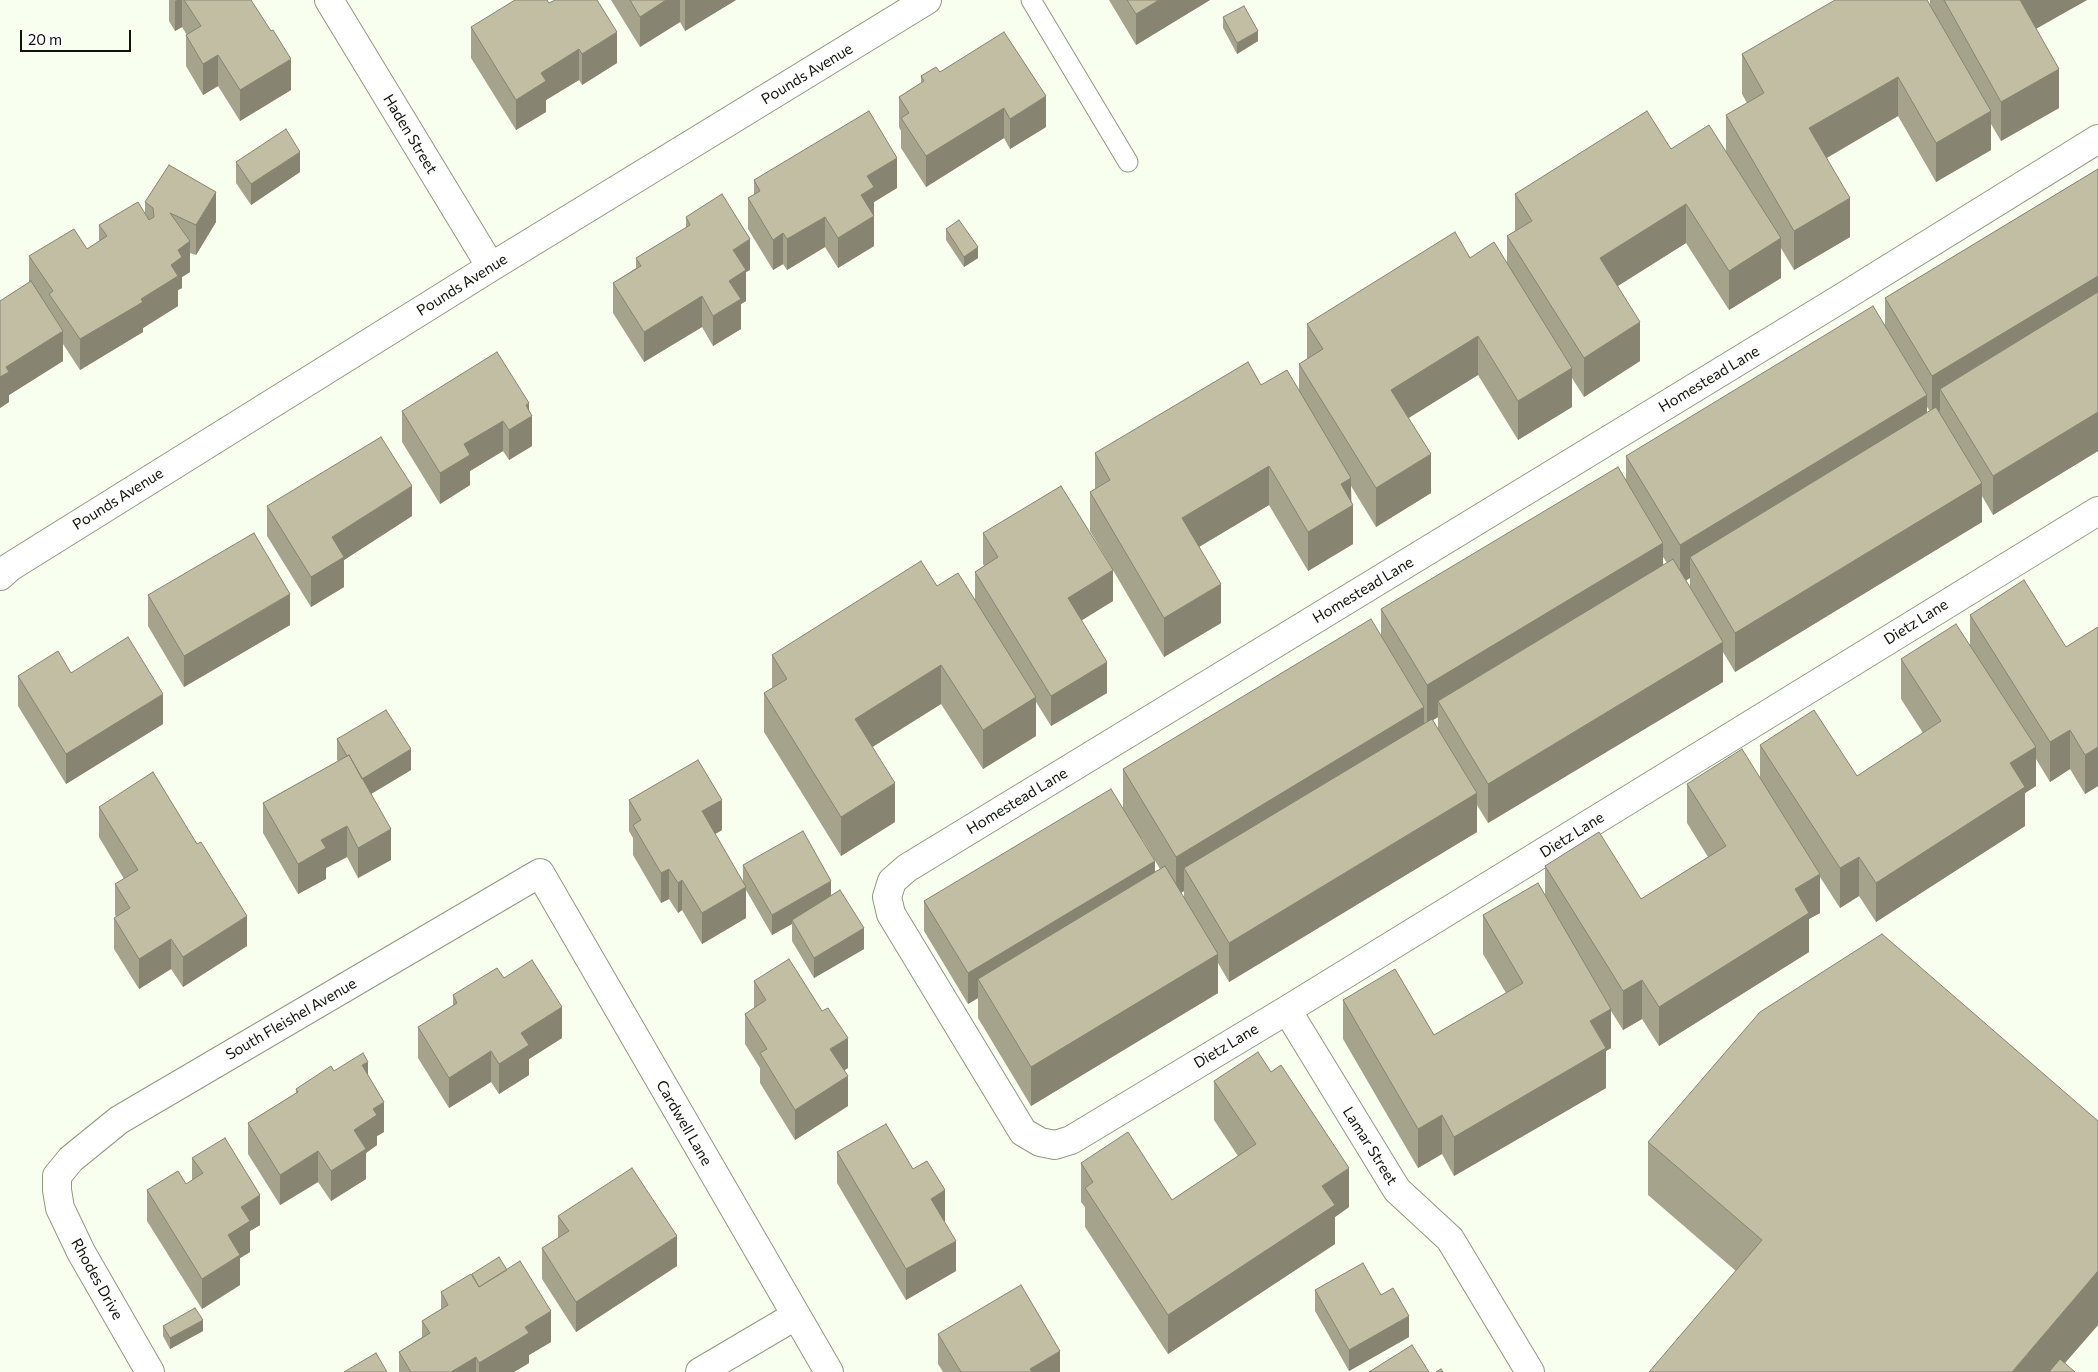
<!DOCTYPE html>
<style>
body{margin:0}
#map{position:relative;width:2098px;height:1372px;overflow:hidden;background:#f8ffee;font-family:Commissioner,sans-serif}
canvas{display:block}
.scale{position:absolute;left:20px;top:30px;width:111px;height:22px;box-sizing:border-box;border:2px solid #0f130a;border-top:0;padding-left:6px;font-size:15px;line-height:18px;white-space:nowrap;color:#0f130a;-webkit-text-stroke:4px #fff;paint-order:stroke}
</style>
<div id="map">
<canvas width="2098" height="1372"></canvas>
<div class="scale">20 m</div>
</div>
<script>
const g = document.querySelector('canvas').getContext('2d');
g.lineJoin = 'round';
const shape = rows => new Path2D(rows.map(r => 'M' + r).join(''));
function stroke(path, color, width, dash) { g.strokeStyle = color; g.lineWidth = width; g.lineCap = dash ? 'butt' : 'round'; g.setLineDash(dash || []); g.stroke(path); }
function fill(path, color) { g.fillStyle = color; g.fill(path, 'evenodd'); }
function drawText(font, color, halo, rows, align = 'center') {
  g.font = font + ' Commissioner,sans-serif'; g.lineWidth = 4; g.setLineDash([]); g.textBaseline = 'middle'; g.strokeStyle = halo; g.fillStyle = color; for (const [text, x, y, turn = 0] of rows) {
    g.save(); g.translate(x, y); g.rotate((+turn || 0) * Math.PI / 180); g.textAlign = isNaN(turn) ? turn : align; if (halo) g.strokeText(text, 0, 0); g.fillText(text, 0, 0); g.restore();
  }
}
const service = shape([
 [1031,0,1128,162]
]);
const minor = shape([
 [329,0,491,267],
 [2098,139,1840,299,907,868,892,881,887,897,891,914,1023,1132,1040,1142,1055,1145,1071,1140,1287,1010,2098,511],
 [0,576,10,567,491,267,927,0],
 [1287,1010,1397,1190,1450,1239,1530,1372],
 [150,1372,81,1252,60,1208,57,1190,57,1176,71,1159,119,1120,540,873,829,1372],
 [700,1372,795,1316]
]);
const wall = shape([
 [169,0,251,0,291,90,240,121,218,86,203,95,186,66,186,35,187,35,182,27,175,31,169,21],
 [611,0,736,0,685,31,680,22,640,47],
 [1109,0,1210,0,1136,45],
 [1930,0,2087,0,2036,28,2059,108,2001,141,1991,124,1991,150,1936,182,1898,116,1827,158,1850,237,1794,270,1781,248,1781,278,1729,310,1686,243,1618,286,1640,361,1584,397,1572,378,1572,407,1518,440,1478,375,1408,418,1431,493,1376,527,1351,486,1353,544,1308,571,1269,505,1199,547,1221,623,1164,657,1090,531,1090,492,1095,489,1095,453,1261,385,1299,391,1299,364,1307,359,1307,324,1470,258,1507,263,1507,236,1515,231,1515,194,1671,149,1726,152,1726,115,1747,103,1742,94,1742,54,1930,6],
 [549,3,617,63,582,85,579,80,546,100,546,112,516,130,471,58,471,27],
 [1223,17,1258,41,1237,54,1223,28],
 [940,72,1046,127,1010,149,1004,138,926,187,901,148,901,131,899,127,899,97,921,83,921,76],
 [236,162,300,172,251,205,236,183],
 [2098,169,2098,451,1993,515,1982,496,1982,522,1735,672,1723,652,1723,682,1488,823,1477,805,1477,832,1229,982,1218,963,1218,993,1031,1106,978,1018,978,998,968,1004,924,931,924,901,1123,807,1123,769,1381,635,1381,609,1626,480,1626,456,1885,324,1885,298],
 [1927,407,1930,411,1927,413],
 [1663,557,1667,563,1663,565],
 [1690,578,1690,587,1686,580],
 [1438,717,1438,729,1433,720],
 [1141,837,1160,869,1155,872],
 [1184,891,1184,898,1181,893],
 [754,180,897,188,874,202,874,246,838,268,825,247,787,270,783,264,773,270,748,229,748,198,754,195],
 [145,202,216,222,196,255,190,253,190,272,182,277,182,288,178,290,178,306,143,328,143,332,80,370,63,344,63,361,9,395,9,402,0,408,0,301,29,283,29,256,87,249,99,241,99,225,145,214],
 [686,217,750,270,746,272,746,301,741,304,741,329,713,346,702,327,644,362,613,313,613,283,636,268,636,258,686,228],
 [946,229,978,258,964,267,946,240],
 [402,411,529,411,532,446,509,460,503,451,470,471,470,485,440,504,402,442],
 [267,506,412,516,344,560,344,587,311,607,267,536],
 [983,533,1113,601,1081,620,1107,693,1051,726,1036,702,1036,736,983,769,941,704,872,747,895,822,841,856,764,732,764,693,772,689,772,655,937,586,975,599,975,572,984,566,983,564],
 [148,595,290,625,184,687,148,626],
 [1970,615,2066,647,2098,627,2098,786,2085,794,2070,769,2050,782,2036,759,2036,786,2025,793,2025,826,1876,922,1859,896,1840,908,1820,877,1820,913,1809,919,1809,952,1659,1046,1642,1019,1623,1030,1611,1011,1611,1048,1606,1051,1606,1088,1454,1176,1442,1154,1418,1168,1343,1039,1343,1000,1434,1035,1506,993,1483,954,1483,915,1545,895,1545,866,1641,899,1708,857,1687,823,1687,784,1760,777,1760,745,1857,776,1923,733,1901,699,1901,659,1970,646],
 [71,673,163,724,66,784,18,706,18,676],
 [337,739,411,770,371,794,391,860,358,878,347,857,326,868,326,879,298,894,263,833,263,803,338,761,337,760],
 [629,800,722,830,715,834,743,883,743,865,831,895,864,949,814,978,792,941,792,924,772,935,746,890,746,918,702,944,682,910,678,913,669,899,661,903,633,855,633,838,629,831],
 [99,807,247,946,183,987,171,969,139,989,114,949,114,918,117,917,115,915,115,884,124,879,99,837],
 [504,978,562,1038,529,1059,529,1075,499,1094,491,1082,449,1108,418,1058,418,1027,453,1006,453,995],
 [754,981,848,1068,844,1070,848,1106,795,1140,760,1083,760,1068,745,1044,745,1014,754,1008],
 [334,1071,368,1074,384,1132,377,1136,377,1145,366,1153,366,1179,331,1201,318,1182,280,1205,248,1154,248,1123,296,1093,296,1089],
 [1214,1081,1349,1207,1335,1217,1335,1244,1168,1354,1085,1227,1085,1207,1081,1202,1081,1163,1172,1200,1238,1156,1214,1120],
 [2098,1121,2098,1325,2065,1363,1736,1271,1648,1195,1648,1142],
 [837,1152,913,1169,945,1221,944,1221,956,1271,906,1300,837,1183],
 [192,1158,260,1225,250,1231,250,1252,240,1258,240,1285,202,1309,147,1221,147,1190,186,1184,192,1180],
 [558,1216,677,1266,576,1332,542,1279,542,1248,558,1238],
 [1315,1290,1381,1295,1409,1337,1349,1371,1315,1311],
 [441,1292,551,1342,529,1355,529,1363,514,1372,399,1372,399,1352,422,1337,422,1321,441,1309],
 [163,1326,203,1331,170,1349,163,1336],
 [938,1334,1060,1372,943,1372,938,1364]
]);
const shadedWall = shape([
 [177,0,182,0,182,27,175,31,175,1],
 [666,0,680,0,680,22,640,47,640,17],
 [685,0,736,0,685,31],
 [1159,0,1210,0,1136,45,1136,14],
 [2020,0,2087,0,2020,38],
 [1258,31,1258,41,1237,54,1237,43],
 [617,32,617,63,582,85,582,54],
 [579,49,579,80,546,100,546,112,516,130,516,100,541,73],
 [218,55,218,86,203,95,203,64],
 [291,59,291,90,240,121,240,90],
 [2059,69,2059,108,2001,141,2001,102],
 [1898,77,1898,116,1809,168,1809,128],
 [1046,96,1046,127,1010,149,1010,119],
 [1004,108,1004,138,926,187,926,156],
 [1991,111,1991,150,1936,182,1936,143],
 [300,152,300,172,251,205,251,184],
 [897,158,897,188,874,202,874,246,838,268,838,238,861,195,867,176],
 [216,192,216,222,196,255,196,225],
 [1850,198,1850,237,1794,270,1794,231],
 [1686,204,1686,243,1600,297,1600,258],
 [825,217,825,247,787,270,787,239],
 [783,233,783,264,773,270,773,240],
 [1781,238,1781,278,1729,310,1729,271],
 [750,239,750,270,746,272,746,301,741,304,741,329,713,346,713,316,729,281,733,250],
 [190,241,190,272,182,277,182,288,178,290,178,306,143,328,143,332,80,370,80,339,141,299,171,265,178,250],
 [978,247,978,258,964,267,964,257],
 [2098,276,2098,315,1940,389,1940,411,1932,415,1932,376],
 [702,296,702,327,644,362,644,332],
 [1640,322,1640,361,1584,397,1584,358],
 [63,331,63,361,9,395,9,402,0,408,0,377,6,367],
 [1478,336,1478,375,1391,429,1391,390],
 [1572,368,1572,407,1518,440,1518,401],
 [1927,395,1927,434,1690,557,1690,578,1680,584,1680,545],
 [529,403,529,418,532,416,532,446,509,460,509,430,526,405],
 [2098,412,2098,451,1993,515,1993,476],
 [503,421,503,451,470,471,470,485,440,504,440,473,464,444],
 [1431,454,1431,493,1376,527,1376,488],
 [1269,466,1269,505,1182,557,1182,518],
 [1351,478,1351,506,1353,505,1353,544,1308,571,1308,532,1341,484],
 [1982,483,1982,522,1735,672,1735,633],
 [412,486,412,516,344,560,344,587,311,607,311,577,332,537],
 [1663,543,1663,582,1438,701,1438,717,1427,724,1427,685],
 [1113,570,1113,601,1068,629,1068,598],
 [1221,584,1221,623,1164,657,1164,618],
 [290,594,290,625,184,687,184,656],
 [1723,642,1723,682,1488,823,1488,784],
 [1107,662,1107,693,1051,726,1051,696],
 [941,665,941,704,855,758,855,719],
 [163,694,163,724,66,784,66,754],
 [1036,697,1036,736,983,769,983,730],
 [1424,707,1424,746,1184,868,1184,891,1176,896,1176,857],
 [2070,730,2070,769,2050,782,2050,742],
 [2036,747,2036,786,2025,793,2025,826,1876,922,1876,883,2010,763],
 [2098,747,2098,786,2085,794,2085,755],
 [411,749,411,770,361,800,361,779],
 [895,783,895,822,841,856,841,817],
 [1477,793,1477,832,1229,982,1229,943],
 [722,800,722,830,702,842,702,811],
 [347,826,347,857,326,868,326,879,298,894,298,864,321,840],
 [391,829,391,860,358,878,358,848],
 [1859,857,1859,896,1840,908,1840,868],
 [1155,861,1155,891,978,979,978,998,968,1004,968,973],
 [669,869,669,899,661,903,661,873],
 [1820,874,1820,913,1809,919,1809,952,1659,1046,1659,1007,1795,889],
 [682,880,682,910,678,913,678,883],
 [831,881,831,901,792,920,792,924,772,935,772,915],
 [746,887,746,918,702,944,702,913],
 [247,916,247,946,183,987,183,957],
 [864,928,864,949,814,978,814,958],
 [171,939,171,969,139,989,139,959],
 [1218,954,1218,993,1031,1106,1031,1067],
 [1642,980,1642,1019,1623,1030,1623,991],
 [562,1007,562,1038,529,1059,529,1075,499,1094,499,1064,521,1033],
 [1611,1009,1611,1048,1606,1051,1606,1088,1454,1176,1454,1137,1590,1021],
 [848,1038,848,1068,830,1079,830,1049],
 [491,1051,491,1082,449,1108,449,1078],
 [368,1062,368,1092,362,1065],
 [848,1076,848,1106,795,1140,795,1110],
 [384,1102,384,1132,377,1136,377,1145,366,1153,366,1179,331,1201,331,1171,354,1130,373,1109],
 [1442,1115,1442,1154,1418,1168,1418,1129],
 [318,1151,318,1182,280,1205,280,1175],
 [1349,1168,1349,1207,1335,1217,1335,1244,1168,1354,1168,1315,1322,1186],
 [945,1190,945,1221,931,1229,931,1199],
 [260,1195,260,1225,250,1231,250,1252,240,1258,240,1285,202,1309,202,1279,228,1235,241,1207],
 [677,1236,677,1266,576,1332,576,1302],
 [956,1241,956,1271,906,1300,906,1269],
 [2098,1271,2098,1325,2057,1372,2012,1372],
 [551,1311,551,1342,529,1355,529,1363,514,1372,479,1372,479,1363,525,1327],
 [1409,1316,1409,1337,1349,1371,1349,1350],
 [203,1320,203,1331,170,1349,170,1338],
 [1060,1351,1060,1372,1030,1372,1030,1369],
 [476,1357,476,1372,451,1372]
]);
const building = shape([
 [184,0,251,0,271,31,273,30,291,59,240,90,218,55,203,64,186,35,201,26,184,0],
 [515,0,547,0,549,3,555,0,597,0,617,32,582,54,579,49,541,73,546,81,516,100,471,27,515,0],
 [630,0,666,0,640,17,630,0],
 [1127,0,1159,0,1136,14,1127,0],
 [1835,0,1927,0,1991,111,1936,143,1898,77,1809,128,1850,198,1794,231,1726,115,1764,93,1742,54,1835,0],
 [1944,0,2020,0,2059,69,2001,102,1944,0],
 [1244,6,1258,31,1237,43,1223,17,1244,6],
 [1004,32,1046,96,1010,119,1004,108,926,156,901,118,909,113,899,97,924,81,921,76,936,67,940,72,1004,32],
 [869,111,897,158,867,176,874,187,861,195,874,216,838,238,825,217,787,239,783,233,773,240,748,198,760,191,754,180,869,111],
 [1647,111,1671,149,1709,125,1781,238,1729,271,1686,204,1600,258,1640,322,1584,358,1507,236,1532,221,1515,194,1647,111],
 [286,129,300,152,251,184,236,162,286,129],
 [169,165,216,192,196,225,170,213,190,241,178,250,182,257,171,265,178,276,141,299,143,302,80,339,49,294,53,291,29,256,74,229,87,249,107,236,99,225,138,202,149,220,154,217,153,208,145,202,169,165],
 [2098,169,2098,276,1932,376,1885,298,2098,169],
 [722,194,750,239,733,250,746,270,729,281,741,299,713,316,702,296,644,332,613,283,641,266,636,258,690,225,686,217,722,194],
 [959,220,978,247,964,257,946,229,959,220],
 [1455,232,1470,258,1494,242,1572,368,1518,401,1478,336,1391,390,1431,454,1376,488,1299,364,1323,349,1307,324,1455,232],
 [31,281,63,331,6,367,9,372,0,377,0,301,31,281],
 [2098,292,2098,412,1993,476,1940,389,2098,292],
 [1873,306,1927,395,1680,545,1626,456,1873,306],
 [497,352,529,403,526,405,532,416,509,430,503,421,464,444,470,455,440,473,402,411,497,352],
 [1248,362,1261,385,1287,370,1351,478,1341,484,1353,505,1308,532,1269,466,1182,518,1221,584,1164,618,1090,492,1110,480,1095,453,1248,362],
 [1936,407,1982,483,1735,633,1690,557,1936,407],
 [381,437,412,486,332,537,344,557,311,577,267,506,381,437],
 [1618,467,1663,543,1427,685,1381,609,1618,467],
 [1061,486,1113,570,1068,598,1107,662,1051,696,975,572,998,557,983,533,1061,486],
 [254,533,290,594,184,656,148,595,254,533],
 [1673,559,1723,642,1488,784,1438,701,1673,559],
 [921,561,937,586,958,573,1036,697,983,730,941,665,855,719,895,783,841,817,764,693,787,679,772,655,921,561],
 [2024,580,2066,647,2098,627,2098,747,2085,755,2070,730,2050,742,1970,615,2024,580],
 [1371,619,1424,707,1176,857,1123,769,1371,619],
 [1956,624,2036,747,2010,763,2025,787,1876,883,1859,857,1840,868,1760,745,1814,710,1857,776,1941,721,1901,659,1956,624],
 [128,637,163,694,66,754,18,676,58,651,71,673,128,637],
 [386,710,411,749,362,779,349,755,347,756,337,739,386,710],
 [1432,719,1477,793,1229,943,1184,868,1432,719],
 [1742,749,1820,874,1795,889,1809,913,1659,1007,1642,980,1623,991,1545,866,1599,832,1641,899,1726,846,1687,784,1742,749],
 [349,755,391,829,358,848,347,826,321,840,326,848,298,864,263,803,349,755],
 [698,760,722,800,702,811,746,887,702,913,682,880,678,883,669,869,661,873,633,825,641,820,629,800,698,760],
 [153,772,197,844,201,842,247,916,183,957,171,939,139,959,114,918,130,908,115,884,138,870,99,807,153,772],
 [1111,789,1155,861,968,973,924,901,1111,789],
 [803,831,831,881,772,915,743,865,803,831],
 [1165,866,1218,954,1031,1067,978,979,1165,866],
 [1538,883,1611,1009,1590,1021,1606,1048,1454,1137,1442,1115,1418,1129,1343,1000,1395,969,1434,1035,1523,983,1483,915,1538,883],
 [840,890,864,928,814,958,792,920,840,890],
 [1882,934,2098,1121,2098,1271,2012,1372,1649,1372,1762,1240,1648,1142,1760,1012,1882,934],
 [789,959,822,1011,828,1008,848,1038,830,1049,848,1076,795,1110,760,1053,767,1049,745,1014,766,1000,754,981,789,959],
 [532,960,562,1007,521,1033,529,1045,499,1064,491,1051,449,1078,418,1027,457,1003,453,995,497,968,504,978,532,960],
 [1258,1052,1271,1072,1281,1065,1349,1168,1322,1186,1335,1205,1168,1315,1085,1188,1093,1182,1081,1163,1128,1132,1172,1200,1256,1144,1214,1081,1258,1052],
 [363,1053,368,1062,362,1065,384,1102,373,1109,377,1115,354,1130,366,1149,331,1171,318,1151,280,1175,248,1123,298,1092,296,1089,331,1066,334,1071,363,1053],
 [886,1124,913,1169,927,1161,945,1190,931,1199,956,1241,906,1269,837,1152,886,1124],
 [225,1138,260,1195,241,1207,250,1221,228,1235,240,1255,202,1279,147,1190,178,1171,186,1184,203,1173,192,1158,225,1138],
 [632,1168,677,1236,576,1302,542,1248,569,1231,558,1216,632,1168],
 [499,1257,507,1270,479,1287,472,1274,499,1257],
 [520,1261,551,1311,525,1327,529,1333,479,1363,476,1357,451,1372,411,1372,399,1352,430,1333,422,1321,448,1305,441,1292,471,1274,479,1287,520,1261],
 [1363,1263,1381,1295,1393,1288,1409,1316,1349,1350,1315,1290,1363,1263],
 [1021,1285,1060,1351,1030,1369,1032,1372,961,1372,938,1334,1021,1285],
 [195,1308,203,1320,170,1338,163,1326,195,1308],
 [1412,1345,1429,1372,1369,1372,1412,1345],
 [376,1353,387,1372,344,1372,376,1353],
 [2060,1359,2075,1372,2049,1372,2060,1359],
 [1441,1369,1443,1372,1436,1372,1441,1369]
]);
const streetNames = [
 ["Pounds Avenue",807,74,-31],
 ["Haden Street",410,134,59],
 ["Pounds Avenue",462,285,-32],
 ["Homestead Lane",1709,379,-31],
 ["Pounds Avenue",118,499,-32],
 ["Homestead Lane",1363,590,-31],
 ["Dietz Lane",1916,622,-32],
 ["Homestead Lane",1017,801,-31],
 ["Dietz Lane",1572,835,-32],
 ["South Fleishel Avenue",291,1019,-30],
 ["Dietz Lane",1226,1046,-31],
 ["Cardwell Lane",684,1123,60],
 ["Lamar Street",1370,1146,58],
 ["Rhodes Drive",97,1279,61]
];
stroke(service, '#8f9980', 21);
stroke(minor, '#8f9980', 30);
stroke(service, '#fff', 19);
stroke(minor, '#fff', 28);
fill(wall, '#a6a38c');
fill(shadedWall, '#878572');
fill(building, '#c1bea3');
stroke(building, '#878572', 1);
drawText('15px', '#0f130a', '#fff', streetNames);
</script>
